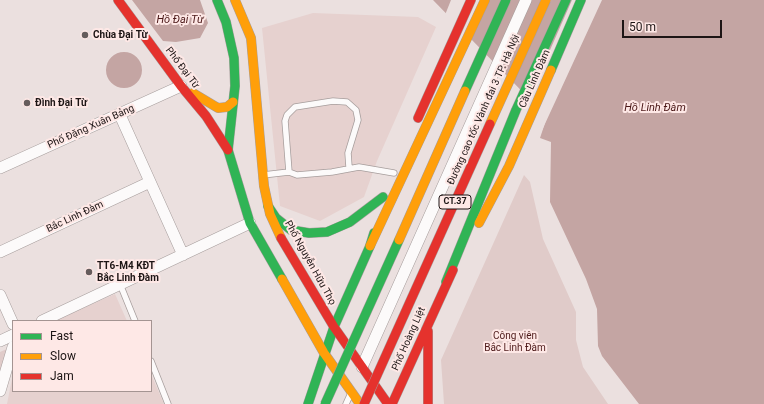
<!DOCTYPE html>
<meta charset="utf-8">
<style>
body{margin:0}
#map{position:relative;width:764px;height:404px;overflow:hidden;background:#ebe0df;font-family:Roboto,sans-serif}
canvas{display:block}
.legend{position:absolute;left:12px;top:320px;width:140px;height:72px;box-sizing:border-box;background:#fee8e6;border:1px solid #a49492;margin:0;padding:5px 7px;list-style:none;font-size:12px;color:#1d1515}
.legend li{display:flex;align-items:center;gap:8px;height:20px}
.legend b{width:20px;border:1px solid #a49492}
.scale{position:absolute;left:622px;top:20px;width:100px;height:18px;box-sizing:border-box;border:2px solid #1d1515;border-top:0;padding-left:5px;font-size:12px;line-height:14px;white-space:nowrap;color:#1d1515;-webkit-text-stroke:3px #fee8e6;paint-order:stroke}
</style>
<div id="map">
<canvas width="764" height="404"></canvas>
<ul class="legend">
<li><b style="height:5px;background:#30b455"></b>Fast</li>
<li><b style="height:5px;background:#ff9f0a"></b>Slow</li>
<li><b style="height:5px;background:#e5322d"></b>Jam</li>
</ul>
<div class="scale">50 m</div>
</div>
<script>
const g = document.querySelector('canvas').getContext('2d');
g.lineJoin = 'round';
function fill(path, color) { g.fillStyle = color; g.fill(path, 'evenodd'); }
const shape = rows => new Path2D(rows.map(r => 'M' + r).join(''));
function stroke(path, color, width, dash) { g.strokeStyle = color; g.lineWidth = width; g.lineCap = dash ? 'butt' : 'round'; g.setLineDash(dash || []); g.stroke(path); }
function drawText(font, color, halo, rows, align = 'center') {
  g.font = font + ' Roboto,sans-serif'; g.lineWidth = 4; g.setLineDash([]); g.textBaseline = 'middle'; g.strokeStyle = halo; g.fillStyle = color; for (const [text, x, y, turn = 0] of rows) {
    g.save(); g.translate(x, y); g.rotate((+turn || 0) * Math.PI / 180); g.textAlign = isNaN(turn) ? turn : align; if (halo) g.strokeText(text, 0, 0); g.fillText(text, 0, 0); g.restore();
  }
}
const built = shape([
 [313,13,418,17,436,27,377,161,364,197,320,221,280,206,262,28],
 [115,294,127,321,53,321],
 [13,374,13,391,151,391,151,374,164,404,7,404]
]);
const green = shape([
 [524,175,530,182,543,239,576,312,576,340,583,367,608,404,444,404,441,360],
 [9,348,0,375,0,352]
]);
const water = shape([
 [132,0,200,0,208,23,200,38,176,42,163,41],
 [433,0,764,0,764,404,639,404,602,356,598,346,597,309,586,279,550,202,551,142,540,138,547,117],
 '106 70a18 18 0 1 1 36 0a18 18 0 1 1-36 0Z'
]);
const pier = shape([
 [451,0,481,0,465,36,445,15],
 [572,0,602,0,538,139,545,117,528,100]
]);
const lane = shape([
 [289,172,285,121,287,115,295,107,333,101,347,102,356,110,358,120,348,153,349,167],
 [263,175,289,172,297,175,332,172,359,167,394,173],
 [120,284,135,321],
 [151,361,168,404],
 [346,404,351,393]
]);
const street = shape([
 [120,115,183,255],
 [0,168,181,86],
 [0,252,150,182],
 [0,295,13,324],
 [42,321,250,223],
 [0,341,13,335],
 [362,367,526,0],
 [0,391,13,347]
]);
const fast = shape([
 [217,0,226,22,234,58,235,86,228,150,250,223,282,279],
 [551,70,581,0],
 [268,206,276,218,291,230,309,233,327,232,350,222,383,197],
 [446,282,516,110,566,0],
 [308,404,334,327,370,246,374,233]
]);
const slow = shape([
 [235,0,251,38,264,186,270,214,281,238],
 [193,93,218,108,227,107,233,102],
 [479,223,509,166,551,70],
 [370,246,485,0],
 [282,279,324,353,360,404]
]);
const jam = shape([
 [118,0,181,86,206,116,228,150],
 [418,118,471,0],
 [281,238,334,327,388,404],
 [428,331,428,404],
 [392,404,453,270]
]);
const fastBridge = shape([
 [465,91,506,0],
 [325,404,399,240]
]);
const slowBridge = shape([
 [490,124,546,0],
 [399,240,465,91]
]);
const jamBridge = shape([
 [364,404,490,124]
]);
const markers = [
 [85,35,4,"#655c5c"],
 [27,103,4,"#655c5c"],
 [89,272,4,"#655c5c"]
];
const shields = [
 [455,202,32]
];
const shieldNames = [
 ["CT.37",455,202]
];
const poiNames = [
 ["Chùa Đại Từ",93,35],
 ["Đình Đại Từ",35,103],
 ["TT6-M4 KĐT",97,266],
 ["Bắc Linh Đàm",97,278]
];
const streetNames = [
 ["Phố Đại Từ",182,68,53],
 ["Cầu Linh Đàm",535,79,-66],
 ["Đường cao tốc Vành đai 3 TP. Hà Nội",484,110,-66],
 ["Phố Đặng Xuân Bảng",91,127,-24],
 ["Bắc Linh Đàm",75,217,-25],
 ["Phố Nguyễn Hữu Thọ",310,263,61],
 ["Phố Hoàng Liệt",409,339,-66]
];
const parkNames = [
 ["Công viên",515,336],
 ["Bắc Linh Đàm",515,348]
];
const waterNames = [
 ["Hồ Đại Từ",180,20],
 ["Hồ Linh Đàm",655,108]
];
fill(built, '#e6d1cf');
fill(green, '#e0cbc9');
fill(water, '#c4a5a3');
fill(pier, '#ebe0df');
stroke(lane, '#a69d9c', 7);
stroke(street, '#a69d9c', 12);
stroke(fast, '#a69d9c', 10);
stroke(slow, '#a69d9c', 10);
stroke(jam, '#a69d9c', 10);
stroke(lane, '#fcfafa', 5.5);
stroke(street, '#fcfafa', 11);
stroke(fast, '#30b455', 9);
stroke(slow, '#ff9f0a', 9);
stroke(jam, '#e5322d', 9);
stroke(fastBridge, '#a69d9c', 10, []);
stroke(slowBridge, '#a69d9c', 10, []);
stroke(jamBridge, '#a69d9c', 10, []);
stroke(fastBridge, '#30b455', 9);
stroke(slowBridge, '#ff9f0a', 9);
stroke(jamBridge, '#e5322d', 9);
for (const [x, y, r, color] of markers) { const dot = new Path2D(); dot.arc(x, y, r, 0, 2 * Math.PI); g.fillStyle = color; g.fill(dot); stroke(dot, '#fee8e6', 1.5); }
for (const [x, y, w] of shields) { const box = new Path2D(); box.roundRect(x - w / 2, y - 7, w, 14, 3); g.fillStyle = '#fee8e6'; g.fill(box); stroke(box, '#1d1515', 1); }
drawText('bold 9px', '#1d1515', null, shieldNames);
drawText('bold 10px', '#1d1515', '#fee8e6', poiNames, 'left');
drawText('10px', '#1d1515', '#fee8e6', streetNames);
drawText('10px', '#4d1919', '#fee8e6', parkNames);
drawText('italic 11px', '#4a1717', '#fee8e6', waterNames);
</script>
